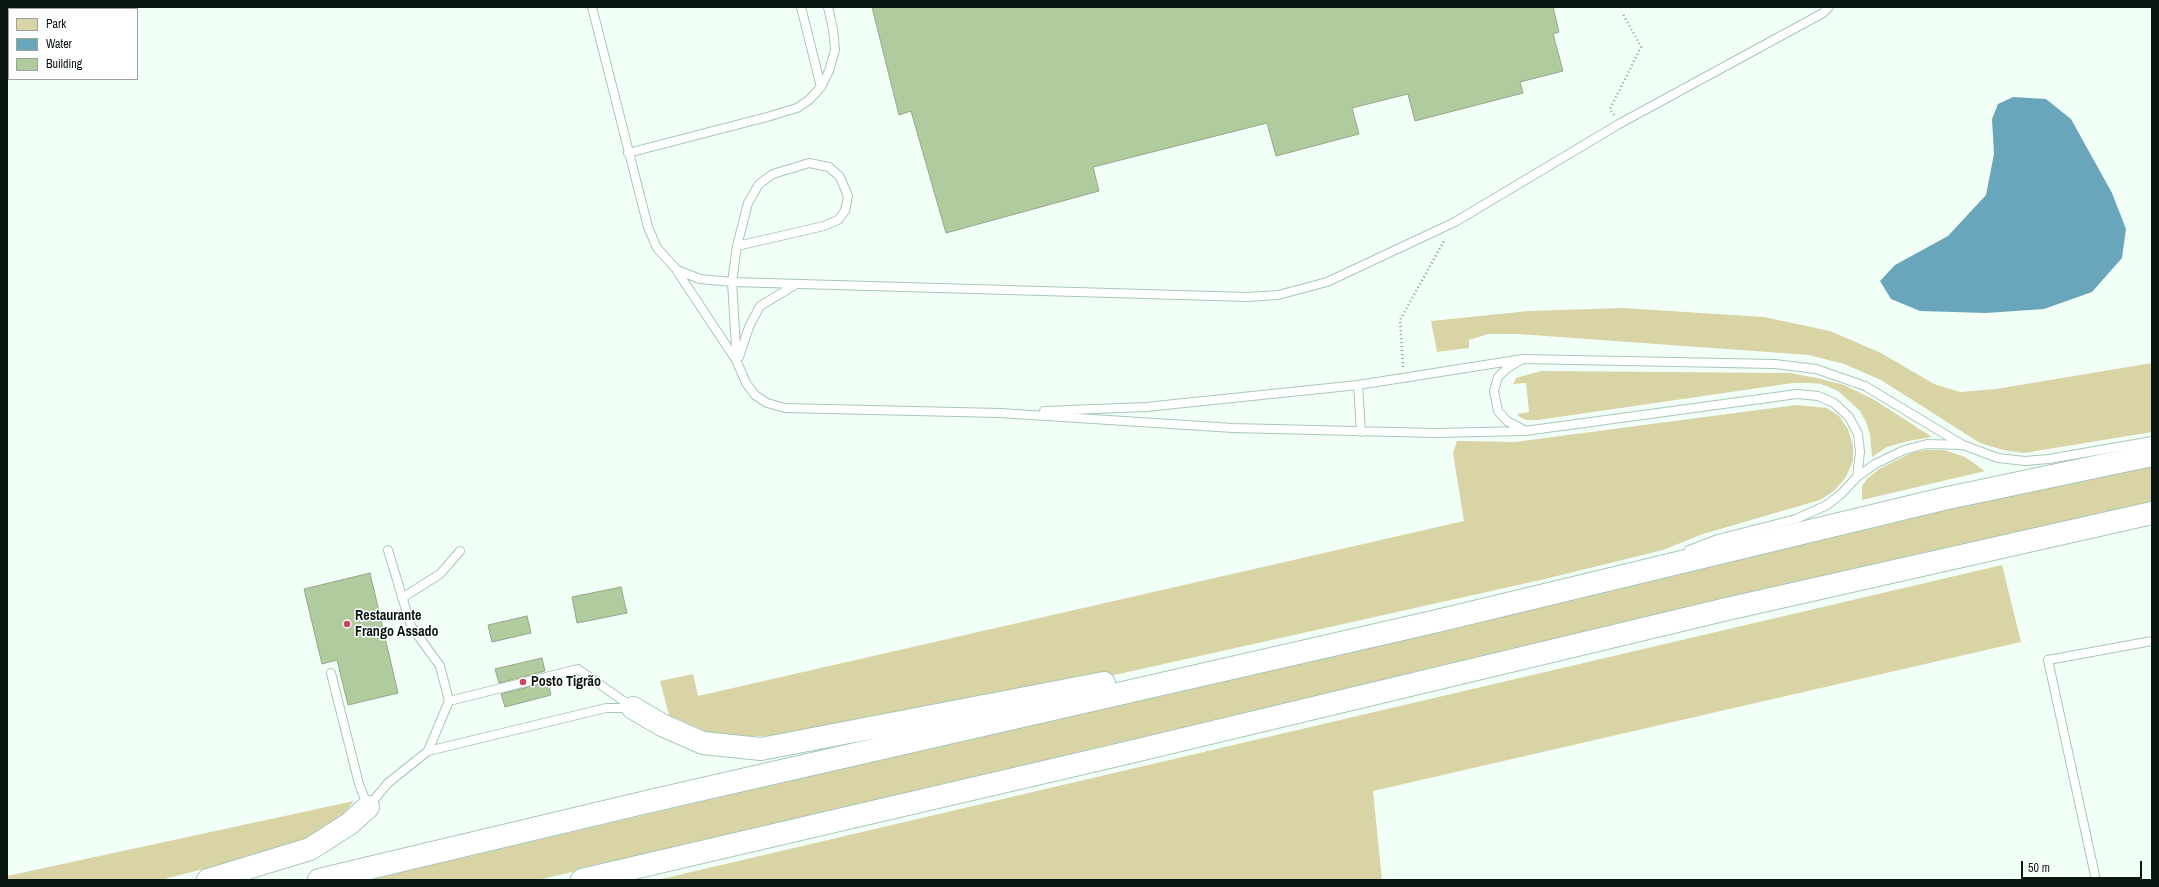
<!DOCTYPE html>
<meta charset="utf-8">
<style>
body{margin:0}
#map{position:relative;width:2159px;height:887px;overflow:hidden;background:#f1fff7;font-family:"Archivo Narrow",sans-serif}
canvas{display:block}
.frame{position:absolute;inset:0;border:8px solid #0a1610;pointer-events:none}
.legend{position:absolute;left:8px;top:8px;width:130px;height:72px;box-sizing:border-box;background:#fff;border:1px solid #9da29f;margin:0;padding:5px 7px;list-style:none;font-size:12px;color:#0a1610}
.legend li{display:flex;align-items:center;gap:8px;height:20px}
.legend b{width:20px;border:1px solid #9da29f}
.scale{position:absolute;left:2021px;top:861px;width:121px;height:18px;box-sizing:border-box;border:2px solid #0a1610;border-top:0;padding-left:5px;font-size:12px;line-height:14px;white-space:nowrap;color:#0a1610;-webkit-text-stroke:3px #fff;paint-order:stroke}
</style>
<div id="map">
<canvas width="2159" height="887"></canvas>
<div class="frame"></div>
<ul class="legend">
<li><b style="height:11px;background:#d9d4a5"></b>Park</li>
<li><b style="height:11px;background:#6aa6bb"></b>Water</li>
<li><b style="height:11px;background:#b0cb9d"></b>Building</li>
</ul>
<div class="scale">50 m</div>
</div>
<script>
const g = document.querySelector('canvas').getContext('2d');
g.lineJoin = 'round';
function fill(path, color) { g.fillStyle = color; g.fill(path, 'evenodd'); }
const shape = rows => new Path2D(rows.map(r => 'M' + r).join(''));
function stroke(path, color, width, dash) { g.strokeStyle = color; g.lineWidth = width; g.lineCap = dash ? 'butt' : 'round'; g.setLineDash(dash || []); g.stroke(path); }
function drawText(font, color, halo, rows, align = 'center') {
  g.font = font + ' "Archivo Narrow",sans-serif'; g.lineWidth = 3; g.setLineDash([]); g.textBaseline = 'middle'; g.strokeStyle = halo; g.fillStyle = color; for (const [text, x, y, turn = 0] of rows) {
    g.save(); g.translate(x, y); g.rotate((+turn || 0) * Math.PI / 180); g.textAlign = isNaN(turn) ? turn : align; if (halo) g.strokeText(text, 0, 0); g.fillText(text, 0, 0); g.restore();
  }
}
const green = shape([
 [1623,308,1764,317,1830,331,1881,353,1934,384,1960,392,1996,389,2152,363,2152,432,2024,453,2003,450,1980,443,1881,380,1844,364,1809,355,1518,334,1488,334,1469,340,1469,348,1437,352,1431,321,1529,311],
 [1541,371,1789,373,1817,378,1844,385,1873,399,1932,437,1908,441,1887,447,1872,457,1870,434,1866,422,1860,411,1838,391,1821,384,1810,383,1793,383,1538,420,1527,420,1521,418,1517,414,1529,412,1526,383,1513,384,1516,378],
 [1796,405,1827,408,1839,416,1848,429,1853,445,1853,461,1846,477,1834,491,1820,500,1703,534,1663,550,1545,579,1119,674,784,736,724,736,706,731,669,715,660,681,693,674,698,696,1464,521,1453,453,1457,441,1515,442],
 [1926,450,1944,450,1965,457,1985,471,1862,500,1862,486,1867,479,1879,469,1911,453],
 [2152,463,2152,504,1878,563,538,880,368,880,1868,527],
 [2002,565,2021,642,1373,791,1382,880,657,880],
 [354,801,335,824,304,844,160,880,7,880,7,876]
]);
const water = shape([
 [2013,97,2046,99,2071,119,2112,193,2126,229,2122,258,2092,292,2044,309,1986,313,1920,311,1891,299,1880,281,1895,265,1948,236,1986,195,1994,154,1992,119,1998,104]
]);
const building = shape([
 [872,7,1553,7,1559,32,1553,34,1563,71,1520,82,1523,93,1415,121,1408,94,1352,108,1359,134,1276,156,1267,123,1093,167,1099,191,946,233,911,111,899,115,872,7],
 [370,573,398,693,348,705,337,660,322,664,304,589,370,573],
 [621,587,627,613,577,623,572,597,621,587],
 [527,616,531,633,492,642,488,625,527,616],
 [542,658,545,671,499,683,495,669,542,658],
 [548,682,551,695,505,707,501,694,548,682]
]);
const path = shape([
 [1614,115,1610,109,1641,47,1623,14],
 [1403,367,1400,320,1444,241]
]);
const service = shape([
 [592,7,648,227,657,248,677,270,700,279,732,282,1248,297,1278,295,1327,282,1455,222,1619,124,1823,13,1829,7],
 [801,7,821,87],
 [628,153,767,117,797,108,809,100,821,87,829,71,835,50,833,29,828,7],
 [737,246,824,226,838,220,845,211,848,196,840,177,829,167,809,163,773,174,759,184,748,203,737,246,732,282,737,362,746,383,755,395,767,403,785,408,1000,413,1233,428,1435,433,1525,431,1797,394,1818,396,1834,403,1849,417,1858,434,1860,452,1857,477,1841,494,1827,505,1796,519,1718,539,1689,550],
 [677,271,736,360],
 [739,357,749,327,760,306,795,285],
 [1519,361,1506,369,1498,377,1494,391,1498,411,1507,421,1524,430],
 [1358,385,1361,432],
 [1044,411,1146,407,1358,385,1523,359,1775,364,1816,369,1865,386,1963,445,1998,458,2025,461,2049,459,2152,441],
 [1857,477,1875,464,1904,450,1927,444,1962,445],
 [388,550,411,626,440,666,449,701,428,751],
 [402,598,440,574,460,551],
 [331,673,359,784,368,807,388,783,428,751,606,708,632,708],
 [449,701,578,669,632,707],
 [2096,880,2048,660,2152,641]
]);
const motorway = shape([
 [633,708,662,725,703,743,761,749,1104,683],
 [208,880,310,849,349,824,368,807],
 [319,880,655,800,1433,622,1943,499,2152,455],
 [582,880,1126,753,1727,609,2152,513]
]);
const markers = [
 [347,624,4,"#d2425b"],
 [523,682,4,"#d2425b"]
];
const poiNames = [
 ["Restaurante",355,616],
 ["Frango Assado",355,632],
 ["Posto Tigrão",531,682]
];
fill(green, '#d9d4a5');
fill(water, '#6aa6bb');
fill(building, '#b0cb9d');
stroke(building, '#96a68b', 1);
stroke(service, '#a7c8b7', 10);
stroke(motorway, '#a7c8b7', 24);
stroke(path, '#919e97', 2.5, [1, 3]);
stroke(service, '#fff', 8);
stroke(motorway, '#fff', 22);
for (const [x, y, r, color] of markers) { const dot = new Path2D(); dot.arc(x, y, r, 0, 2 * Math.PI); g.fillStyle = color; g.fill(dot); stroke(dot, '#fff', 1.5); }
drawText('bold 14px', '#0a1610', '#fff', poiNames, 'left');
</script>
